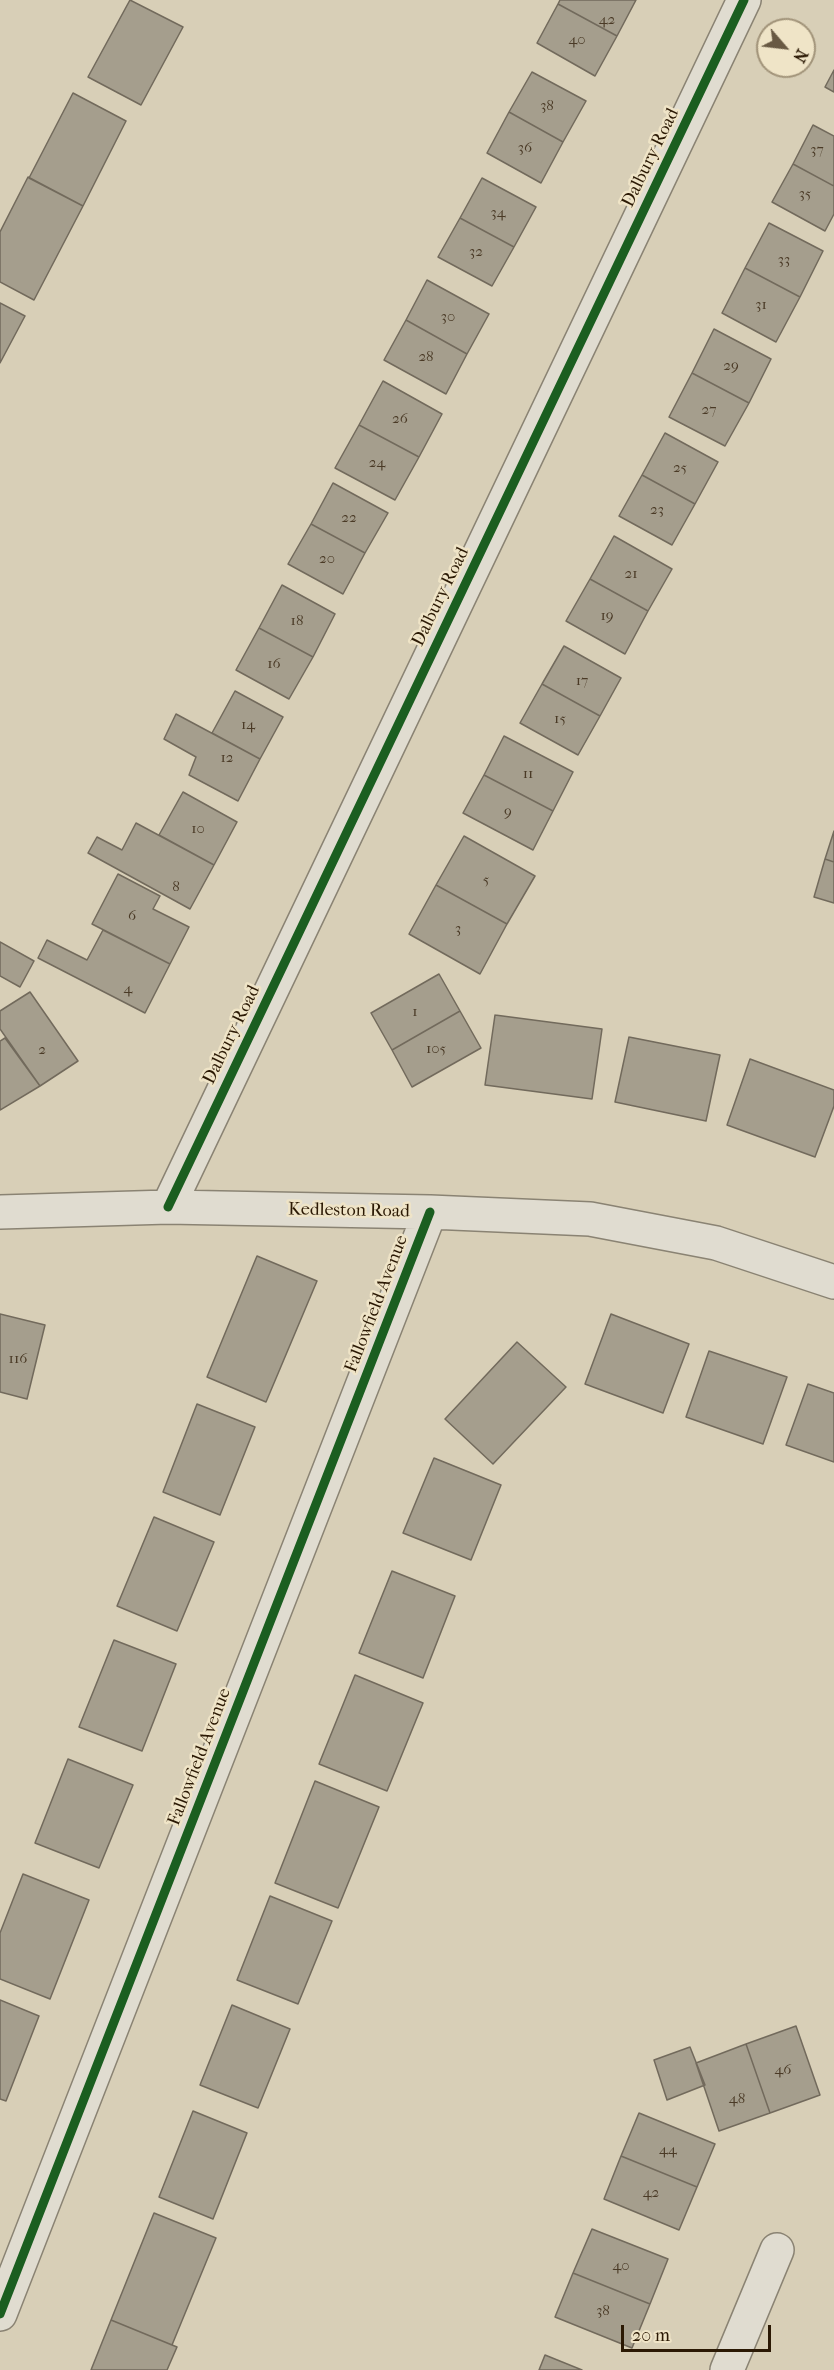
<!DOCTYPE html>
<style>
body{margin:0}
#map{position:relative;width:834px;height:2370px;overflow:hidden;background:#d8cfb7;font-family:"IM FELL French Canon",serif}
canvas{display:block}
.north{position:absolute;left:756px;top:18px;width:60px;height:60px;box-sizing:border-box;background:#efe4c7;border:2px solid #a19379;border-radius:50%;rotate:118deg;font-size:16px;font-weight:700;line-height:24px;text-align:center;color:#2b1904}
.north::after{content:'';display:block;margin:auto;width:21px;height:27px;background:#685943;clip-path:polygon(50% 0,100% 100%,50% 72%,0 100%)}
.scale{position:absolute;left:621px;top:2325px;width:150px;height:27px;box-sizing:border-box;border:3px solid #2b1904;border-top:0;padding-left:8px;font-size:18px;line-height:21px;white-space:nowrap;color:#2b1904;-webkit-text-stroke:4px #efe4c7;paint-order:stroke}
</style>
<div id="map">
<canvas width="834" height="2370"></canvas>
<div class="north">N</div>
<div class="scale">20 m</div>
</div>
<script>
const g = document.querySelector('canvas').getContext('2d');
g.lineJoin = 'round';
function fill(path, color) { g.fillStyle = color; g.fill(path, 'evenodd'); }
const shape = rows => new Path2D(rows.map(r => 'M' + r).join(''));
function stroke(path, color, width, dash) { g.strokeStyle = color; g.lineWidth = width; g.lineCap = dash ? 'butt' : 'round'; g.setLineDash(dash || []); g.stroke(path); }
function drawText(font, color, halo, rows, align = 'center') {
  g.font = font + ' "IM FELL French Canon",serif'; g.lineWidth = 5; g.setLineDash([]); g.textBaseline = 'middle'; g.strokeStyle = halo; g.fillStyle = color; for (const [text, x, y, turn = 0] of rows) {
    g.save(); g.translate(x, y); g.rotate((+turn || 0) * Math.PI / 180); g.textAlign = isNaN(turn) ? turn : align; if (halo) g.strokeText(text, 0, 0); g.fillText(text, 0, 0); g.restore();
  }
}
const building = shape([
 [130,0,183,27,141,105,88,77,130,0],
 [560,0,636,0,617,36,558,4,560,0],
 [558,4,617,36,595,76,537,43,558,4],
 [834,70,834,92,825,87,834,70],
 [532,72,586,101,563,142,509,112,532,72],
 [73,93,126,121,83,206,29,178,73,93],
 [509,112,563,142,541,183,487,153,509,112],
 [813,125,834,136,834,186,793,164,813,125],
 [793,164,834,186,834,214,825,231,772,202,793,164],
 [28,177,83,206,34,300,0,282,0,232,28,177],
 [482,178,536,207,514,247,460,218,482,178],
 [460,218,514,247,492,286,438,257,460,218],
 [769,223,823,251,800,297,745,268,769,223],
 [745,268,800,297,776,342,722,313,745,268],
 [427,280,489,314,467,354,406,320,427,280],
 [0,303,25,316,0,363,0,303],
 [406,320,467,354,446,394,384,360,406,320],
 [714,329,771,359,749,403,692,373,714,329],
 [692,373,749,403,725,446,669,417,692,373],
 [383,381,442,414,419,457,359,425,383,381],
 [359,425,419,457,395,500,335,468,359,425],
 [665,433,718,462,695,504,642,475,665,433],
 [642,475,695,504,672,545,619,516,642,475],
 [333,483,388,513,365,553,311,524,333,483],
 [311,524,365,553,343,594,288,564,311,524],
 [614,536,672,569,648,611,590,579,614,536],
 [590,579,648,611,625,654,566,621,590,579],
 [282,585,335,614,313,657,259,628,282,585],
 [259,628,313,657,289,699,236,670,259,628],
 [564,646,621,678,600,716,542,684,564,646],
 [542,684,600,716,578,755,520,723,542,684],
 [235,691,283,717,260,759,212,733,235,691],
 [176,714,260,759,238,801,189,775,196,757,164,739,176,714],
 [504,736,573,772,553,811,484,775,504,736],
 [484,775,553,811,533,850,463,813,484,775],
 [183,792,237,822,214,865,159,835,183,792],
 [136,823,214,865,190,909,88,853,97,837,122,850,136,823],
 [834,831,834,862,825,859,834,831],
 [464,836,535,876,507,924,436,885,464,836],
 [825,859,834,862,834,903,814,897,825,859],
 [118,874,160,896,153,909,189,927,170,964,92,924,118,874],
 [436,885,507,924,480,974,409,934,436,885],
 [103,930,170,964,145,1013,38,958,47,940,87,960,103,930],
 [0,942,34,961,20,987,0,976,0,942],
 [439,974,460,1011,392,1050,371,1013,439,974],
 [30,992,78,1061,40,1086,0,1029,0,1011,30,992],
 [460,1011,481,1048,412,1087,392,1050,460,1011],
 [495,1015,602,1029,592,1099,485,1085,495,1015],
 [629,1037,720,1055,706,1121,615,1102,629,1037],
 [5,1038,40,1086,0,1110,0,1041,5,1038],
 [750,1059,834,1090,834,1106,815,1157,727,1125,750,1059],
 [257,1256,317,1281,266,1402,207,1377,257,1256],
 [0,1314,45,1325,27,1399,0,1392,0,1314],
 [611,1314,689,1344,663,1413,585,1384,611,1314],
 [517,1342,566,1387,493,1464,445,1419,517,1342],
 [709,1351,787,1377,763,1444,686,1417,709,1351],
 [808,1384,834,1393,834,1462,786,1445,808,1384],
 [197,1404,255,1427,220,1515,163,1492,197,1404],
 [434,1458,501,1485,471,1560,403,1533,434,1458],
 [154,1517,214,1542,177,1631,117,1606,154,1517],
 [392,1571,455,1596,423,1678,359,1653,392,1571],
 [114,1640,176,1664,142,1751,79,1727,114,1640],
 [355,1675,423,1703,387,1791,319,1764,355,1675],
 [68,1759,133,1785,99,1868,35,1843,68,1759],
 [315,1781,379,1807,338,1908,275,1883,315,1781],
 [23,1874,89,1900,50,1999,0,1979,0,1933,23,1874],
 [270,1896,332,1921,298,2004,237,1980,270,1896],
 [0,2000,39,2016,6,2101,0,2099,0,2000],
 [232,2005,290,2029,258,2108,200,2085,232,2005],
 [796,2026,820,2095,770,2113,746,2044,796,2026],
 [746,2044,770,2113,719,2131,696,2063,746,2044],
 [690,2047,705,2085,667,2100,654,2060,690,2047],
 [193,2111,247,2133,213,2219,159,2197,193,2111],
 [639,2113,715,2144,697,2187,621,2156,639,2113],
 [621,2156,697,2187,679,2230,604,2199,621,2156],
 [154,2213,216,2238,172,2345,111,2320,154,2213],
 [592,2229,668,2259,650,2304,573,2273,592,2229],
 [573,2273,650,2304,632,2348,555,2317,573,2273],
 [111,2320,177,2347,167,2370,91,2370,111,2320],
 [545,2355,582,2370,539,2370,545,2355]
]);
const street = shape([
 [168,1207,744,0],
 [0,1212,168,1207,430,1212,590,1219,716,1243,834,1282],
 [0,2314,430,1212],
 [727,2370,777,2250]
]);
const cycleway = shape([
 [168,1207,744,0],
 [0,2314,430,1212]
]);
const numberNames = [
 ["42",607,20],
 ["40",577,40],
 ["38",547,106],
 ["36",525,148],
 ["37",817,150],
 ["35",805,194],
 ["34",498,213],
 ["32",476,252],
 ["33",784,260],
 ["31",761,305],
 ["30",448,317],
 ["28",426,357],
 ["29",731,366],
 ["27",709,410],
 ["26",400,419],
 ["24",377,463],
 ["25",680,468],
 ["23",657,510],
 ["22",349,518],
 ["20",327,559],
 ["21",631,574],
 ["19",607,616],
 ["18",297,621],
 ["16",274,664],
 ["17",582,681],
 ["15",560,719],
 ["14",248,725],
 ["12",227,758],
 ["11",528,774],
 ["9",508,812],
 ["10",198,829],
 ["5",486,880],
 ["8",176,887],
 ["6",132,916],
 ["3",458,929],
 ["4",128,989],
 ["1",415,1012],
 ["105",436,1049],
 ["2",42,1050],
 ["116",18,1359],
 ["46",783,2070],
 ["48",737,2099],
 ["44",668,2150],
 ["42",651,2193],
 ["40",621,2266],
 ["38",603,2311]
];
const streetNames = [
 ["Dalbury Road",651,158,-64],
 ["Dalbury Road",441,597,-64],
 ["Dalbury Road",232,1035,-64],
 ["Kedleston Road",349,1211,1],
 ["Fallowfield Avenue",377,1304,-69],
 ["Fallowfield Avenue",200,1757,-69]
];
fill(building, '#a59e8d');
stroke(building, '#726a5c', 1.5);
stroke(street, '#8a8373', 36);
stroke(street, '#e0dcd0', 33);
stroke(cycleway, '#1b5e20', 9);
drawText('15px', '#4a3a26', null, numberNames);
drawText('18px', '#2b1904', '#efe4c7', streetNames);
</script>
